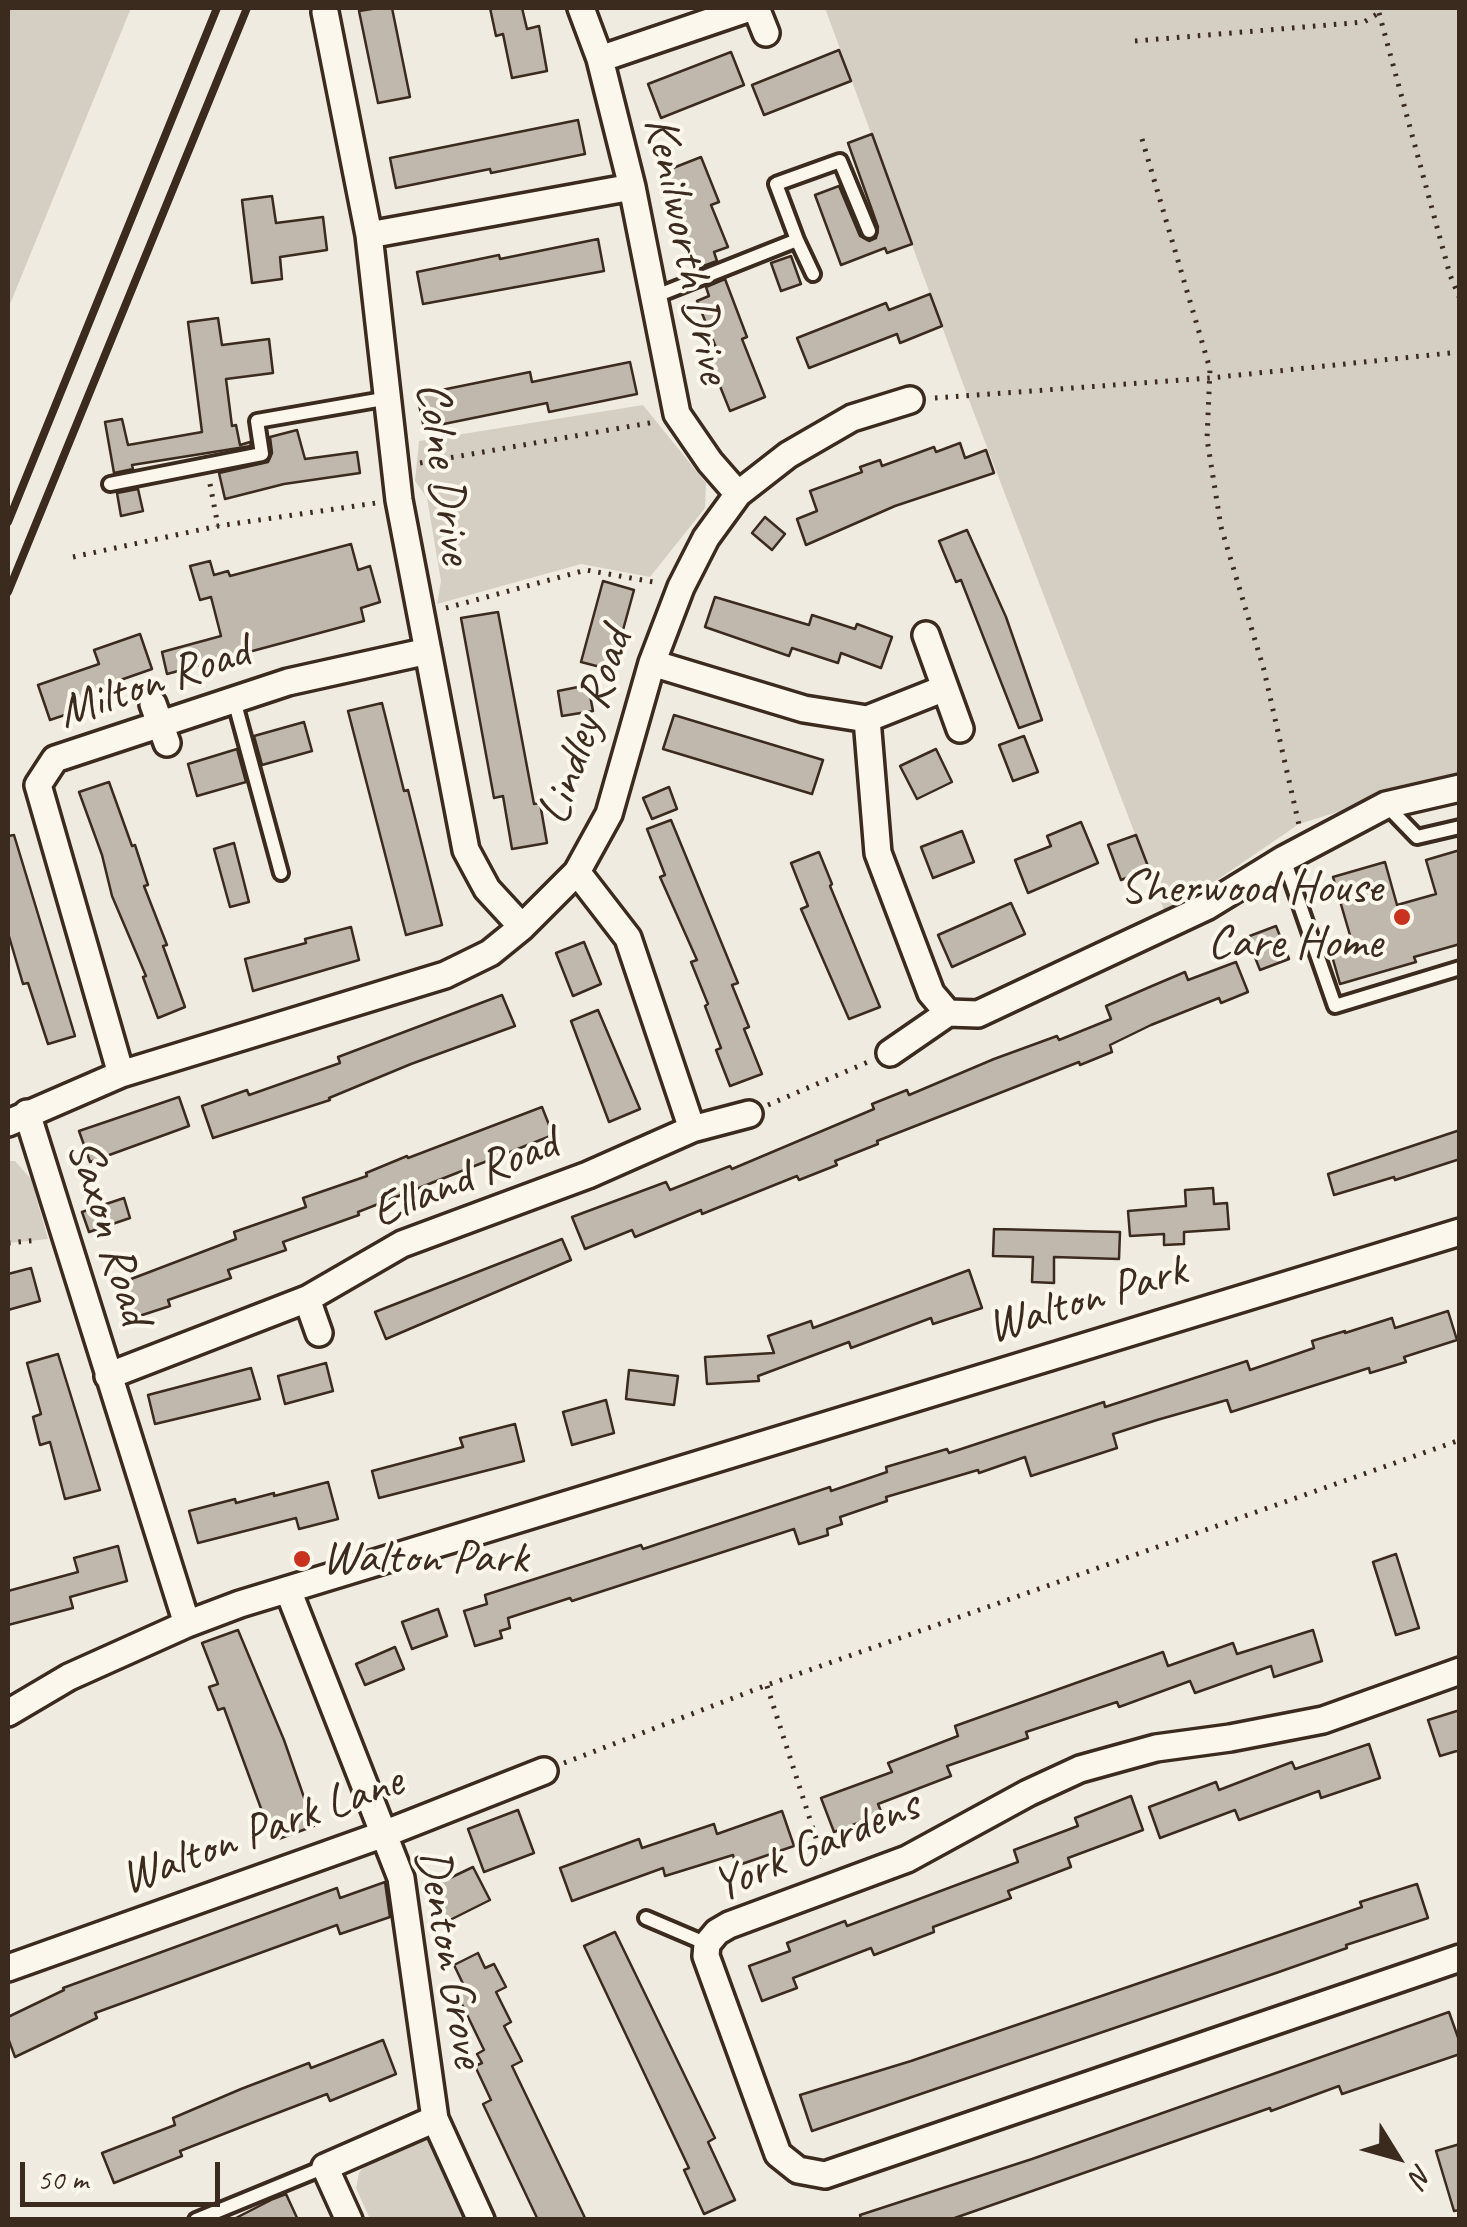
<!DOCTYPE html>
<style>
body{margin:0}
#map{position:relative;width:1467px;height:2227px;overflow:hidden;background:#f0ebe0;font-family:Caveat,sans-serif}
canvas{display:block}
.frame{position:absolute;inset:0;border:10px solid #3b2a1e;pointer-events:none}
.north{position:absolute;left:1347px;top:2107px;width:100px;height:100px;-webkit-text-stroke:8px #fbf7ec;paint-order:stroke;rotate:127deg;font-size:28px;font-weight:700;line-height:40px;text-align:center;color:#3b2a1e}
.north::after{content:'';display:block;margin:auto;width:35px;height:45px;background:#3b2a1e;clip-path:polygon(50% 0,100% 100%,50% 72%,0 100%)}
.scale{position:absolute;left:20px;top:2162px;width:200px;height:45px;box-sizing:border-box;border:5px solid #3b2a1e;border-top:0;padding-left:12px;font-size:30px;line-height:35px;white-space:nowrap;color:#3b2a1e;-webkit-text-stroke:8px #fbf7ec;paint-order:stroke}
</style>
<div id="map">
<canvas width="1467" height="2227"></canvas>
<div class="frame"></div>
<div class="north">N</div>
<div class="scale">50 m</div>
</div>
<script>
const g = document.querySelector('canvas').getContext('2d');
g.lineJoin = 'round';
function fill(path, color) { g.fillStyle = color; g.fill(path, 'evenodd'); }
const shape = rows => new Path2D(rows.map(r => 'M' + r).join(''));
function stroke(path, color, width, dash) { g.strokeStyle = color; g.lineWidth = width; g.lineCap = dash ? 'butt' : 'round'; g.setLineDash(dash || []); g.stroke(path); }
function drawText(font, color, halo, rows, align = 'center') {
  g.font = font + ' Caveat,sans-serif'; g.lineWidth = 8; g.setLineDash([]); g.textBaseline = 'middle'; g.strokeStyle = halo; g.fillStyle = color; for (const [text, x, y, turn = 0] of rows) {
    g.save(); g.translate(x, y); g.rotate((+turn || 0) * Math.PI / 180); g.textAlign = isNaN(turn) ? turn : align; if (halo) g.strokeText(text, 0, 0); g.fillText(text, 0, 0); g.restore();
  }
}
const green = shape([
 [8,8,131,8,8,309],
 [825,8,1459,8,1459,774,1299,824,1166,915,969,400],
 [643,405,706,483,705,508,650,577,581,564,437,604,441,581,427,498,415,481,419,441],
 [8,1161,15,1161,31,1179,48,1239,8,1243],
 [429,2135,438,2142,473,2219,370,2219,356,2188,359,2173,371,2157,420,2136]
]);
const building = shape([
 [378,8,392,8,410,97,378,103,359,11,378,8],
 [490,8,522,8,527,29,539,26,547,71,512,78,503,34,496,36,490,8],
 [839,50,851,81,764,115,752,85,839,50],
 [731,52,744,85,661,118,648,84,731,52],
 [578,120,585,154,491,173,490,169,396,188,390,158,578,120],
 [872,134,912,244,887,253,885,248,841,265,815,195,839,186,860,236,869,241,876,238,878,227,848,143,872,134],
 [701,157,719,202,711,205,728,247,714,252,717,261,698,268,677,214,684,211,668,170,701,157],
 [272,196,276,223,323,217,327,250,280,257,282,279,252,283,242,200,272,196],
 [598,239,604,271,423,304,417,272,499,255,500,259,598,239],
 [791,256,801,284,781,291,771,263,791,256],
 [725,279,747,337,742,339,765,397,730,411,707,354,717,350,697,301,709,296,706,287,725,279],
 [930,294,942,326,900,343,897,334,809,368,797,338,886,303,889,310,930,294],
 [218,318,222,345,269,339,273,373,226,379,232,426,236,425,240,445,250,442,251,446,132,465,133,469,114,473,105,422,122,419,128,445,202,432,188,322,218,318],
 [630,362,637,394,549,412,547,403,424,428,417,395,530,372,532,382,630,362],
 [297,430,305,459,357,452,360,473,284,484,225,499,219,473,268,462,272,453,270,437,297,430],
 [960,443,965,458,986,450,994,473,895,506,806,545,797,519,817,511,810,491,862,472,860,467,880,460,882,466,934,447,936,452,960,443],
 [138,489,143,511,121,516,117,493,138,489],
 [765,517,785,534,772,550,752,533,765,517],
 [967,530,1006,617,1042,720,1019,728,961,580,956,582,939,541,967,530],
 [351,544,358,570,370,566,380,602,361,608,364,621,167,674,162,652,221,636,211,597,200,600,190,566,210,561,214,575,228,571,230,576,351,544],
 [603,581,634,590,612,670,581,662,603,581],
 [715,597,809,625,812,615,855,629,857,624,892,637,881,668,841,653,838,663,792,648,789,656,705,627,715,597],
 [498,612,534,804,540,803,547,843,512,849,503,796,494,798,461,618,498,612],
 [140,634,152,669,89,691,94,705,50,720,38,685,99,664,94,650,140,634],
 [588,685,593,711,562,716,558,691,588,685],
 [382,703,404,791,408,790,442,925,406,935,348,711,382,703],
 [674,715,823,760,812,794,663,749,674,715],
 [304,722,312,751,262,765,254,736,304,722],
 [1024,736,1038,772,1013,781,999,745,1024,736],
 [237,749,246,782,197,796,188,764,237,749],
 [936,749,952,782,917,799,900,766,936,749],
 [109,782,132,846,135,845,148,885,144,886,167,945,163,946,185,1007,158,1018,143,977,146,976,112,896,102,855,79,792,109,782],
 [669,787,677,809,652,819,643,798,669,787],
 [671,820,738,983,732,985,749,1027,744,1029,762,1074,730,1086,716,1050,721,1048,705,1006,708,1004,691,962,697,960,660,877,665,875,647,829,671,820],
 [1081,822,1098,863,1028,893,1015,860,1051,846,1047,836,1081,822],
 [962,831,974,862,933,878,921,847,962,831],
 [14,835,75,1036,48,1044,28,983,23,984,8,933,8,836,14,835],
 [1136,835,1149,869,1121,880,1108,845,1136,835],
 [234,843,249,902,230,907,214,849,234,843],
 [1460,850,1460,944,1414,957,1416,962,1340,984,1330,949,1352,942,1333,877,1385,862,1397,905,1436,894,1426,860,1460,850],
 [819,852,832,884,830,886,880,1007,849,1019,801,909,808,906,791,863,819,852],
 [1011,903,1025,934,952,967,938,935,1011,903],
 [1276,926,1289,959,1260,970,1247,937,1276,926],
 [351,927,359,960,253,991,245,959,306,943,305,939,351,927],
 [584,942,601,984,573,996,556,953,584,942],
 [1236,962,1248,992,1221,1003,1219,998,1151,1025,1110,1045,1112,1052,1080,1065,1079,1062,877,1141,878,1144,835,1161,837,1165,799,1180,797,1176,702,1214,701,1210,635,1237,632,1230,585,1249,572,1217,666,1182,670,1190,730,1166,732,1169,874,1109,872,1104,907,1090,909,1095,994,1059,1057,1036,1059,1040,1111,1019,1106,1006,1152,986,1185,972,1188,980,1236,962],
 [502,995,515,1026,411,1064,329,1098,330,1100,213,1138,202,1106,247,1090,249,1095,340,1063,338,1057,502,995],
 [598,1010,640,1109,609,1122,571,1021,598,1010],
 [179,1097,189,1126,90,1162,79,1131,179,1097],
 [542,1107,553,1135,358,1212,359,1215,283,1242,286,1250,228,1270,231,1278,168,1300,170,1306,130,1319,118,1284,236,1239,234,1232,306,1207,303,1198,367,1176,366,1173,407,1156,408,1158,542,1107],
 [1460,1130,1460,1159,1395,1180,1394,1177,1334,1195,1328,1174,1460,1130],
 [1213,1188,1214,1204,1227,1203,1229,1229,1184,1232,1184,1244,1164,1245,1164,1234,1130,1236,1128,1211,1186,1206,1185,1190,1213,1188],
 [124,1198,130,1218,89,1232,82,1212,124,1198],
 [994,1229,1120,1232,1119,1259,1054,1257,1054,1283,1032,1282,1033,1257,993,1256,994,1229],
 [562,1239,571,1260,386,1339,375,1312,562,1239],
 [31,1268,40,1301,8,1310,8,1274,31,1268],
 [969,1270,982,1308,933,1324,931,1318,851,1348,849,1342,758,1376,759,1381,707,1384,705,1357,774,1353,768,1336,811,1321,813,1328,969,1270],
 [1448,1311,1457,1340,1404,1357,1406,1362,1370,1373,1369,1368,1231,1412,1227,1400,1157,1420,1113,1434,1117,1448,1031,1476,1025,1457,979,1473,978,1470,886,1497,887,1501,840,1517,842,1524,827,1529,828,1535,799,1544,794,1529,572,1601,570,1598,508,1618,510,1628,500,1631,502,1638,475,1646,464,1611,487,1604,485,1595,641,1545,643,1549,830,1487,831,1491,887,1472,886,1467,947,1449,949,1453,1104,1402,1105,1407,1247,1361,1250,1370,1314,1348,1312,1341,1345,1331,1345,1333,1392,1318,1395,1328,1448,1311],
 [58,1354,100,1490,65,1499,50,1442,40,1445,33,1417,41,1414,27,1363,58,1354],
 [326,1363,333,1391,285,1404,278,1376,326,1363],
 [251,1368,260,1399,155,1424,148,1395,251,1368],
 [629,1370,678,1376,674,1405,626,1399,629,1370],
 [606,1400,614,1433,572,1445,563,1412,606,1400],
 [515,1424,524,1461,379,1498,372,1471,463,1447,460,1438,515,1424],
 [328,1482,338,1519,299,1529,296,1518,198,1543,189,1511,235,1499,236,1503,274,1493,274,1496,328,1482],
 [118,1546,127,1581,70,1597,73,1608,8,1625,8,1591,78,1572,74,1558,118,1546],
 [1396,1554,1419,1628,1396,1635,1373,1562,1396,1554],
 [438,1609,447,1636,412,1649,402,1622,438,1609],
 [238,1630,284,1740,314,1826,273,1841,224,1708,218,1710,209,1687,218,1684,202,1643,238,1630],
 [1313,1630,1322,1661,1274,1677,1271,1666,1195,1693,1190,1681,1119,1707,1117,1702,1026,1732,1028,1738,947,1766,951,1776,878,1804,882,1814,834,1832,821,1798,892,1772,888,1763,958,1736,955,1726,1163,1652,1168,1666,1233,1643,1237,1654,1313,1630],
 [395,1647,404,1669,365,1685,356,1664,395,1647],
 [1460,1710,1460,1750,1440,1756,1428,1720,1460,1710],
 [1369,1744,1380,1778,1321,1798,1319,1791,1239,1820,1235,1810,1160,1838,1149,1807,1216,1782,1219,1790,1292,1762,1295,1769,1369,1744],
 [1131,1796,1143,1830,1068,1858,1071,1867,1008,1891,1011,1898,933,1927,934,1932,874,1955,871,1948,793,1978,797,1988,762,2001,749,1966,790,1951,787,1943,845,1921,847,1926,1018,1862,1014,1850,1078,1826,1075,1818,1131,1796],
 [518,1810,534,1853,484,1872,468,1829,518,1810],
 [782,1811,794,1846,736,1866,733,1855,665,1876,663,1868,572,1901,560,1868,639,1839,642,1848,714,1824,717,1834,782,1811],
 [473,1867,490,1900,444,1923,427,1889,473,1867],
 [385,1882,390,1917,340,1934,337,1925,95,2013,97,2018,15,2057,8,2038,8,2017,64,1990,63,1988,337,1888,340,1898,385,1882],
 [1417,1884,1428,1918,1346,1945,1347,1948,1276,1973,812,2131,800,2095,911,2061,1362,1907,1360,1902,1417,1884],
 [615,1932,715,2138,708,2142,735,2200,704,2214,684,2170,689,2168,584,1946,615,1932],
 [478,1953,485,1968,494,1964,506,1987,496,1992,511,2022,504,2026,522,2061,512,2066,586,2220,538,2220,483,2104,491,2100,475,2066,482,2063,477,2054,484,2050,457,1994,466,1990,454,1965,478,1953],
 [1449,2012,1460,2043,1460,2054,1342,2094,1339,2086,1271,2111,1270,2108,949,2220,861,2220,860,2215,1032,2159,1449,2012],
 [383,2040,396,2074,330,2101,327,2094,254,2122,180,2151,182,2156,114,2183,102,2153,175,2125,173,2118,241,2089,309,2063,311,2068,383,2040],
 [1460,2144,1460,2210,1454,2211,1436,2151,1460,2144],
 [286,2194,298,2220,232,2220,273,2199,286,2194]
]);
const path = shape([
 [1379,13,1450,275,1460,299],
 [1135,41,1364,22,1379,13,1378,8],
 [1142,139,1210,369,1207,439,1221,527,1264,670,1299,825],
 [935,398,1210,378,1460,352],
 [420,463,655,422],
 [210,484,218,526],
 [73,557,218,526,376,503],
 [446,608,586,570,659,583],
 [768,1105,868,1062],
 [8,1243,39,1240],
 [767,1686,825,1866],
 [564,1763,767,1685,1460,1440]
]);
const lane = shape([
 [797,240,813,274],
 [656,296,797,240,776,184,840,161,869,231],
 [110,484,262,454,257,421,389,398],
 [234,700,281,873],
 [1386,805,1417,837,1460,827],
 [1284,859,1335,1006,1460,968],
 [646,1918,707,1944],
 [196,2220,325,2167]
]);
const street = shape([
 [581,8,600,59,632,187,677,414,710,462,738,494],
 [756,8,766,33],
 [325,12,369,235,399,500,466,850,487,889,522,927],
 [600,59,750,8],
 [369,235,632,187],
 [926,635,960,729],
 [652,663,804,709,867,719,945,688],
 [153,704,167,743],
 [867,719,878,853,931,993,948,1013],
 [577,872,628,938,692,1129,749,1114],
 [890,1053,948,1013,978,1014,1206,907,1284,859,1386,805,1460,788],
 [121,1074,38,785,55,759,288,682,428,651],
 [27,1113,187,1624],
 [8,1123,121,1074,445,975,490,953,522,927,577,872,609,814,652,663,681,587,706,538,738,494,788,455,852,418,910,400],
 [319,1333,307,1299,402,1244,588,1175,692,1129],
 [108,1376,307,1299],
 [288,1590,401,1878,435,2119,481,2220],
 [1460,1671,1323,1720,1230,1738,1156,1748,1080,1769,1028,1793,907,1859,729,1925,717,1932,707,1944,706,1956,778,2154,798,2170,825,2175,1460,1958],
 [8,1713,69,1677,187,1624,240,1604,1460,1232],
 [8,1968,384,1834,544,1771],
 [349,2220,325,2167,435,2119]
]);
const rail = shape([
 [8,522,217,8],
 [8,592,247,8]
]);
const markers = [
 [1402,917,10,"#c8321e"],
 [302,1559,10,"#c8321e"]
];
const streetNames = [
 ["Kenilworth Drive",686,250,78],
 ["Colne Drive",443,473,82],
 ["Milton Road",154,683,-19],
 ["Lindley Road",586,727,-71],
 ["Elland Road",465,1179,-22],
 ["Saxon Road",108,1232,73],
 ["Walton Park",1087,1300,-17],
 ["Walton Park Lane",262,1831,-20],
 ["York Gardens",816,1847,-23],
 ["Denton Grove",449,1958,80]
];
const poiNames = [
 ["Sherwood House",1382,889],
 ["Care Home",1382,944],
 ["Walton Park",322,1559,"left"]
];
fill(green, '#d5cec3');
fill(building, '#c0b8ad');
stroke(building, '#3b2a1e', 2.5);
stroke(lane, '#3b2a1e', 20);
stroke(street, '#3b2a1e', 32);
stroke(path, '#3b2a1e', 5, [2.5, 8]);
stroke(lane, '#fbf7ec', 12);
stroke(street, '#fbf7ec', 25);
stroke(rail, '#3b2a1e', 8);
for (const [x, y, r, color] of markers) { const dot = new Path2D(); dot.arc(x, y, r, 0, 2 * Math.PI); g.fillStyle = color; g.fill(dot); stroke(dot, '#fbf7ec', 4); }
drawText('48px', '#3b2a1e', '#fbf7ec', streetNames);
drawText('48px', '#3b2a1e', '#fbf7ec', poiNames, 'right');
</script>
